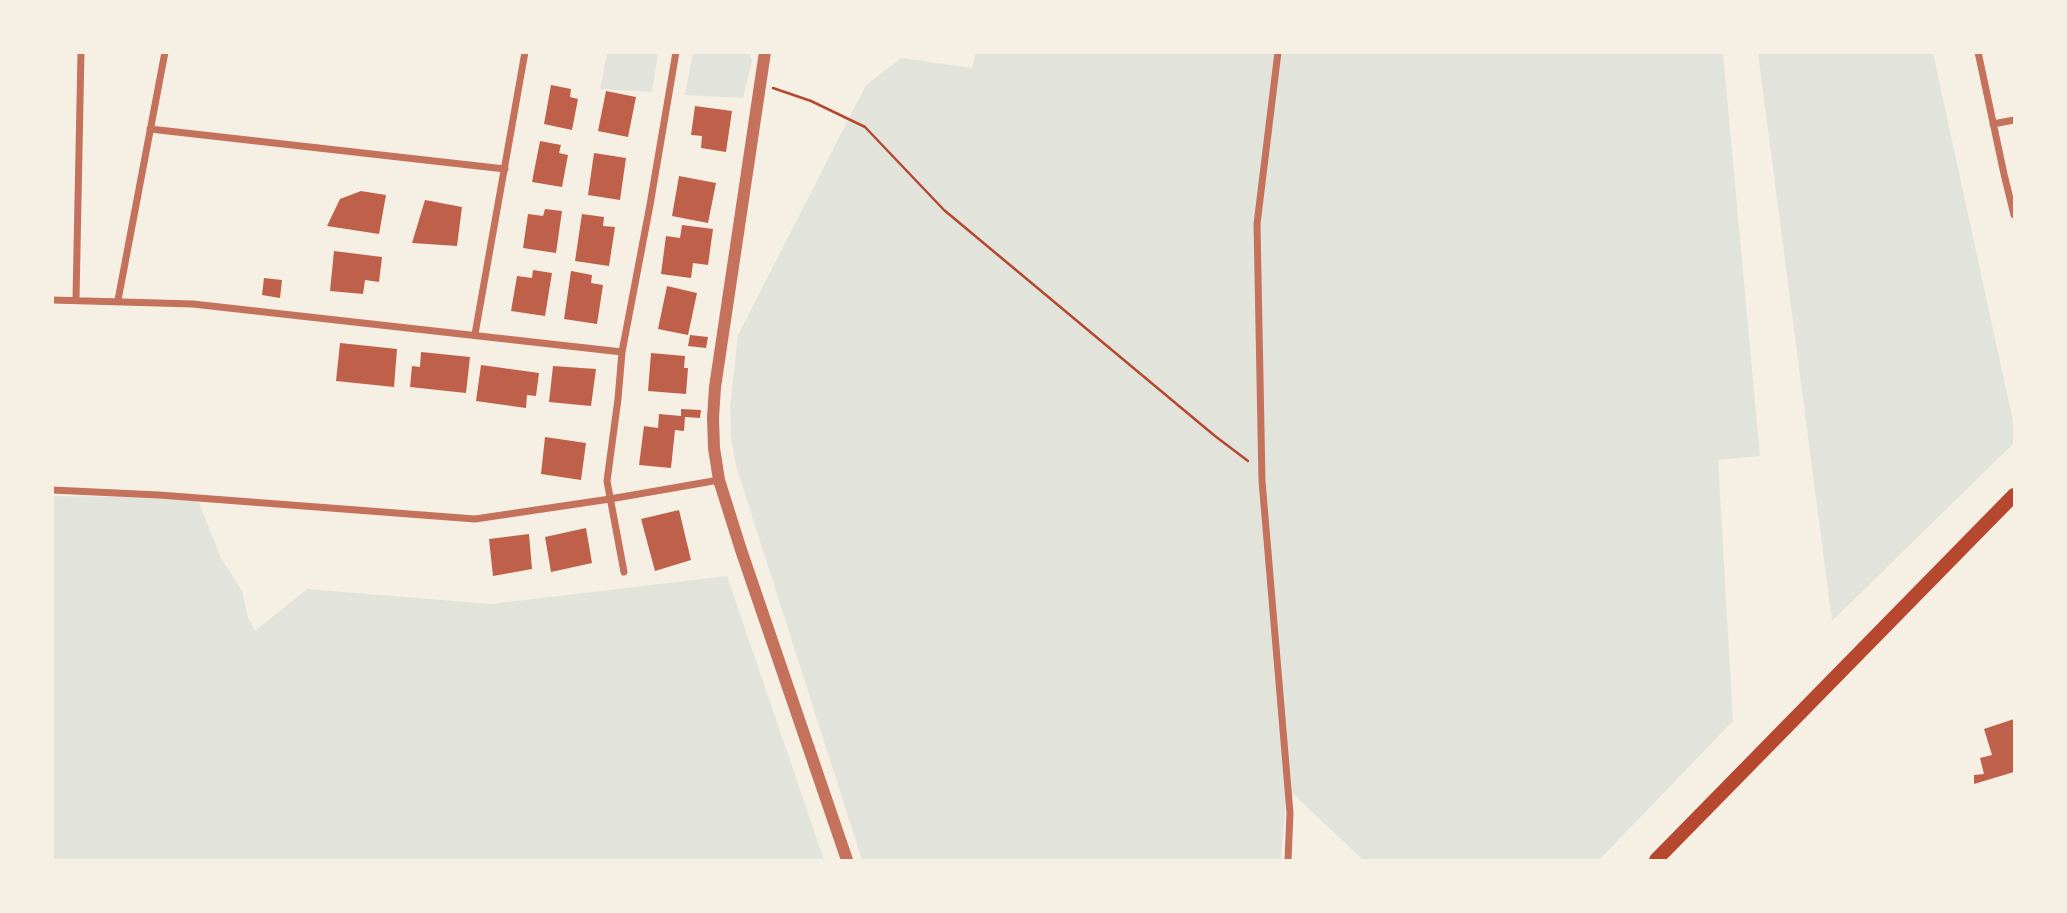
<!DOCTYPE html>
<style>
body{margin:0}
#map{position:relative;width:2067px;height:913px;overflow:hidden;background:#f6efe4;font-family:"Public Sans",sans-serif}
canvas{display:block}
.frame{position:absolute;inset:0;border:54px solid #f6efe4;pointer-events:none}
</style>
<div id="map">
<canvas width="2067" height="913"></canvas>
<div class="frame"></div>
</div>
<script>
const g = document.querySelector('canvas').getContext('2d');
g.lineJoin = 'round';
function fill(path, color) { g.fillStyle = color; g.fill(path, 'evenodd'); }
const shape = rows => new Path2D(rows.map(r => 'M' + r).join(''));
function stroke(path, color, width, dash) { g.strokeStyle = color; g.lineWidth = width; g.lineCap = dash ? 'butt' : 'round'; g.setLineDash(dash || []); g.stroke(path); }
const green = shape([
 [976,52,1723,53,1760,456,1718,460,1733,721,1599,860,1363,860,1287,788,1281,860,862,860,736,466,731,437,730,408,738,335,866,85,901,58,972,68],
 [607,53,658,53,652,92,600,89],
 [693,53,750,53,752,61,743,98,685,95],
 [1758,53,1933,53,2014,426,2014,443,1832,621],
 [53,496,197,498,221,558,242,591,248,618,255,631,307,589,491,604,727,576,824,860,53,860]
]);
const building = shape([
 [551,85,571,89,570,97,578,99,572,130,544,124],
 [606,91,636,97,628,137,598,131],
 [695,106,732,111,726,152,701,148,702,136,691,135],
 [540,141,561,145,559,153,568,155,562,187,532,182],
 [594,153,626,158,620,200,588,195],
 [679,176,716,183,708,223,672,216],
 [361,191,386,195,379,234,327,226,340,199],
 [425,200,462,207,457,246,412,243],
 [545,209,562,211,556,253,523,248,528,214,543,216],
 [582,214,604,217,603,226,615,227,609,266,575,261],
 [682,225,713,229,708,265,693,263,691,278,661,274,666,236,680,238],
 [334,251,382,257,379,282,365,280,363,294,330,291],
 [533,270,552,273,545,316,511,311,517,276,532,278],
 [571,271,592,275,591,283,603,285,597,324,564,319],
 [264,278,282,280,280,298,262,295],
 [667,286,697,293,688,335,658,329],
 [690,335,708,337,706,348,688,346],
 [340,343,397,349,394,387,336,381],
 [421,352,470,357,466,393,410,387,412,366,420,367],
 [651,353,685,356,684,368,688,368,686,394,648,391],
 [481,365,539,373,536,396,527,395,526,408,476,401],
 [553,366,596,369,591,406,549,402],
 [681,409,701,410,700,418,685,417,684,431,675,430,671,468,639,465,644,426,658,428,659,414,681,416],
 [545,437,586,443,581,480,541,474],
 [679,510,691,560,655,571,641,519],
 [586,528,592,563,551,572,545,537],
 [529,534,532,569,493,576,489,539],
 [2014,719,2014,772,1974,784,1974,775,1984,774,1980,758,1992,755,1984,729]
]);
const path = shape([
 [773,88,811,101,865,127,944,210,1215,436,1248,461]
]);
const minor = shape([
 [1278,52,1257,224,1262,481,1290,813,1288,860],
 [1978,52,2004,174,2014,215],
 [1993,124,2014,120],
 [150,129,505,169],
 [76,299,81,52],
 [52,300,193,304,622,352,618,399,607,481,624,572],
 [118,300,165,52],
 [475,334,525,52],
 [622,352,650,205,676,52],
 [52,490,159,495,475,519,610,499,719,480]
]);
const tertiary = shape([
 [765,52,715,387,713,418,714,448,719,480,741,550,847,860]
]);
const secondary = shape([
 [1656,860,2014,495]
]);
fill(green, '#e2e4dc');
fill(building, '#bf614a');
stroke(path, '#b5482f', 2.5);
stroke(minor, '#c5725c', 7);
stroke(tertiary, '#c5725c', 12);
stroke(secondary, '#b5482f', 14);
</script>
